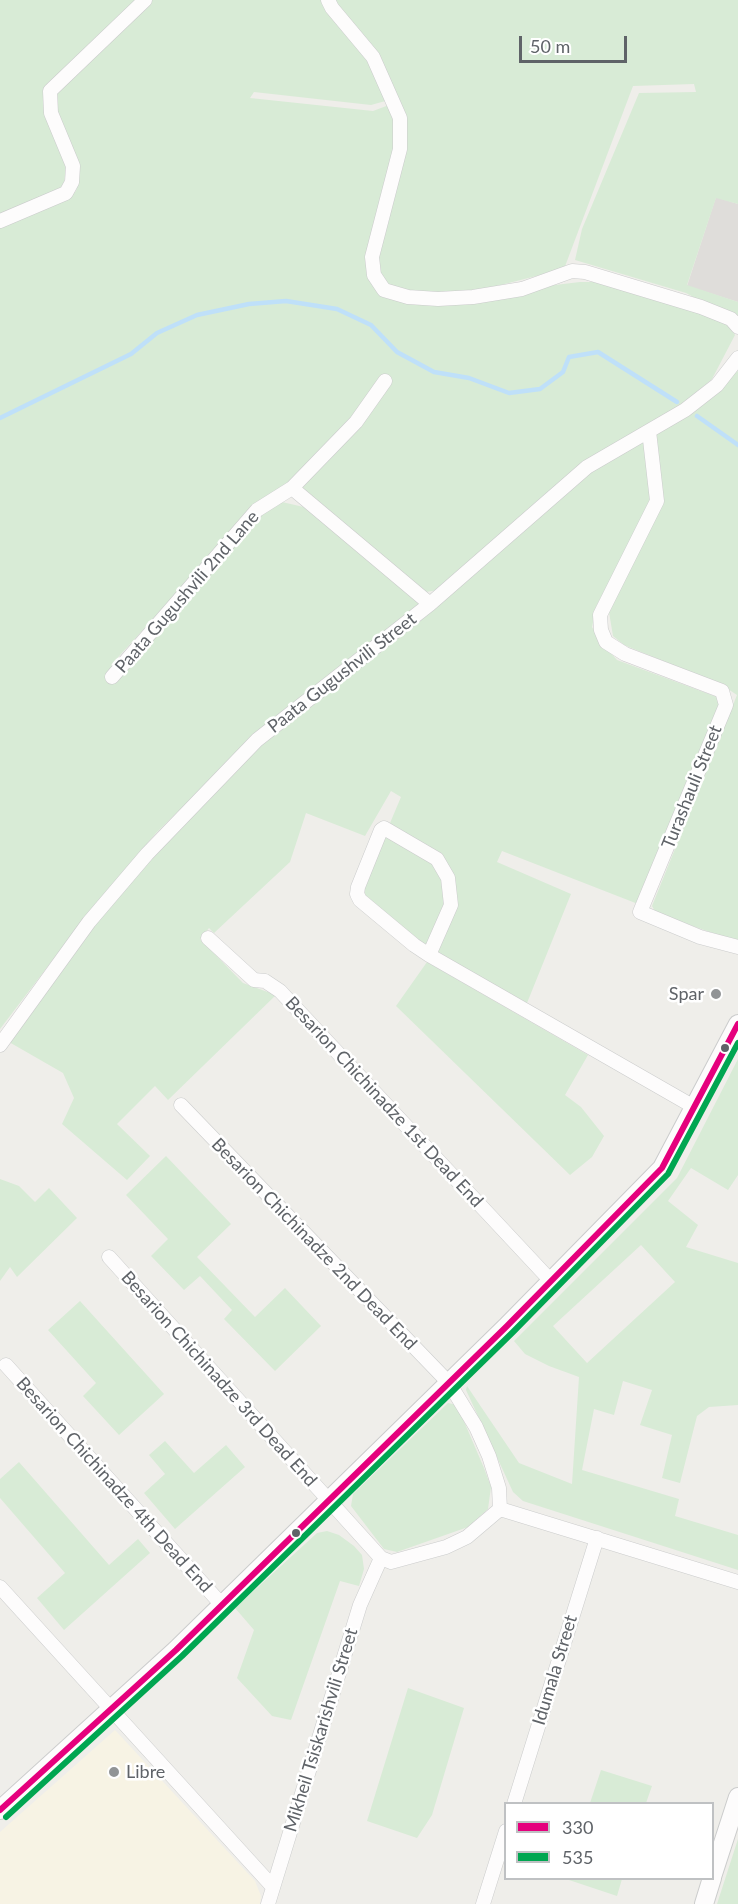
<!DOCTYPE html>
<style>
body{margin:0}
#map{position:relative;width:738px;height:1904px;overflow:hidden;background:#efeeea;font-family:Lato,sans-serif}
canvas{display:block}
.legend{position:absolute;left:504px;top:1802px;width:210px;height:78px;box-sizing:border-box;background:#fff;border:2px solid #bfc1c3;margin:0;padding:8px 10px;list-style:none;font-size:18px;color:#5f6368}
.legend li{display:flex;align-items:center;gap:12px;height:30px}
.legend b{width:30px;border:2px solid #bfc1c3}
.scale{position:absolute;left:519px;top:36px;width:108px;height:27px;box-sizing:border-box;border:3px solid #5f6368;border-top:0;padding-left:8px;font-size:18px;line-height:21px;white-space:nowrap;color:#5f6368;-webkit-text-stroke:4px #fff;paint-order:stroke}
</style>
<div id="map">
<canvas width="738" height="1904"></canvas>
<ul class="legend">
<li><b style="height:8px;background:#e5007d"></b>330</li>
<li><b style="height:8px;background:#00a651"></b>535</li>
</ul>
<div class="scale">50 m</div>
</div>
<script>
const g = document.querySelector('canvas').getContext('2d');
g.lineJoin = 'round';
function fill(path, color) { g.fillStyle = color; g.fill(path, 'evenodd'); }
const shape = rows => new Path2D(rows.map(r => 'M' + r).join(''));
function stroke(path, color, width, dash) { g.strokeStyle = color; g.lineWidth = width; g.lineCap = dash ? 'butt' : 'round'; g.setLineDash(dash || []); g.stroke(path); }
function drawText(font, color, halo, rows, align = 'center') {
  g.font = font + ' Lato,sans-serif'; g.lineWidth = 5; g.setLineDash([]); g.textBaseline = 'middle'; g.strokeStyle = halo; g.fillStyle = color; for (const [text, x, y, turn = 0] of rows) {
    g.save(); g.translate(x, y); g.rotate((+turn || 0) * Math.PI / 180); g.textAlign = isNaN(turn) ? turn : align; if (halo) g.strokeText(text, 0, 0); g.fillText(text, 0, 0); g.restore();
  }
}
const commercial = shape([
 [115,1730,255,1881,261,1896,260,1904,0,1904,0,1832]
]);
const industrial = shape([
 [716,197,738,204,738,302,687,286]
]);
const green = shape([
 [0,0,139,0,47,85,43,97,45,110,66,164,64,184,50,197,0,216],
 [151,0,324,0,370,60,389,100,371,105,254,92,250,98,373,111,389,105,395,128,396,152,369,274,413,302,580,282,610,282,727,323,735,335,712,379,681,407,609,450,438,590,426,592,418,589,303,491,302,485,352,420,289,485,255,507,111,665,119,671,254,520,282,502,308,508,417,598,419,606,252,739,156,833,90,911,0,1029,0,226,68,198,76,191,78,183,51,97],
 [333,0,738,0,738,204,716,198,687,285,738,302,738,322,686,293,575,260,582,229,639,93,696,92,694,84,633,86,564,269,477,291,427,295,406,292,389,284,380,275,377,254,405,120],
 [738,371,738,942,656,913,652,906,737,695,722,685,624,645,613,636,608,606,662,499,653,432],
 [647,437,652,499,597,605,592,627,601,642,617,660,717,697,721,706,638,904,502,851,497,862,571,894,527,1003,421,944,363,893,363,887,401,797,391,791,365,836,306,813,290,862,214,933,209,928,200,939,243,983,276,995,168,1100,155,1086,117,1124,150,1156,127,1180,62,1124,74,1098,63,1073,9,1042,88,931,160,845,258,744,408,628,589,473],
 [427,962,588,1055,565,1095,581,1107,604,1136,592,1157,570,1175,396,1006],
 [738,1059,738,1175,728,1190,691,1168,668,1201,698,1225,686,1247,738,1263,738,1405,709,1407,697,1416,680,1483,662,1478,672,1435,640,1425,652,1390,623,1381,614,1415,594,1409,582,1470,679,1499,675,1516,738,1535,738,1570,523,1501,513,1492,466,1390,467,1386,519,1463,572,1484,579,1377,549,1366,525,1354,514,1341,677,1178],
 [641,1245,675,1282,587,1363,553,1326],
 [166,1156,231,1224,197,1257,255,1317,285,1288,321,1326,275,1371,224,1319,232,1310,200,1276,184,1290,151,1256,168,1239,126,1195],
 [0,1179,19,1186,35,1202,49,1188,77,1218,17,1277,10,1267,0,1281],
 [80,1301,164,1394,119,1435,83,1396,96,1383,48,1330],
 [448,1403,457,1405,484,1468,491,1487,488,1509,468,1527,397,1552,384,1549,351,1506,353,1494],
 [165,1441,194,1473,226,1445,245,1467,175,1529,144,1493,165,1474,149,1455],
 [19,1462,109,1565,138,1539,150,1553,64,1630,37,1598,65,1573,0,1498,0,1479],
 [327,1531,339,1535,354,1546,362,1555,364,1569,359,1586,340,1581,291,1720,272,1716,237,1678,254,1630,235,1608,317,1533],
 [408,1688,464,1708,432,1815,417,1838,367,1821],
 [601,1770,652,1786,646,1803,590,1803],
 [738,1839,738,1904,717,1904],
 [566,1879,622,1878,622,1879,617,1896]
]);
const stream = shape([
 [697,416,738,445],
 [0,418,131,354,157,333,197,315,249,304,286,301,337,309,371,325,397,352,434,372,469,378,509,393,540,389,563,372,569,357,598,352,677,402]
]);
const minor = shape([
 [328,0,332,8,373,57,400,118,400,149,372,257,374,275,384,290,408,297,438,299,473,297,522,289,572,271,585,272,701,307,731,319,738,327],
 [0,221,66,193,72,182,73,166,51,113,50,91,145,0],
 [649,431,657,501,600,615,601,630,606,642,625,654,722,691,726,705,640,912,700,937,738,947],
 [292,488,356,422,385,381],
 [112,677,257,510,292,488,430,604],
 [208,938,254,980,265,981,280,991,551,1281],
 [429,955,451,905,448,878,437,859,384,828,381,830,358,887,357,894,360,900,414,945,429,955,696,1108],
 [0,1045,89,922,147,854,257,740,430,604,587,467,685,410,717,385,738,358],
 [109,1257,381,1558,391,1562,446,1547,467,1537,500,1509,499,1488,489,1456,476,1427,449,1383,181,1105],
 [6,1365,222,1605],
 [500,1509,738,1582],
 [0,1587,273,1887],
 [514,1804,597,1538],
 [268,1904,360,1605,381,1558],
 [483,1904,506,1831]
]);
const tertiary = shape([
 [0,1810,176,1650,507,1326,662,1168,738,1024],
 [712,1877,738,1797],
 [704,1904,712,1878]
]);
const bus1 = shape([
 [0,1810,176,1650,507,1326,662,1168,738,1024]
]);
const bus2 = shape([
 [6,1817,182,1656,513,1332,668,1174,738,1043]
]);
const markers = [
 [716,994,6,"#919496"],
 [725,1048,5,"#5f6368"],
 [296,1533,5,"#5f6368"],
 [114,1772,6,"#919496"]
];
const streetNames = [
 ["Paata Gugushvili 2nd Lane",187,592,-49],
 ["Paata Gugushvili Street",342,673,-38],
 ["Turashauli Street",692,787,-68],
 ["Besarion Chichinadze 1st Dead End",384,1102,47],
 ["Besarion Chichinadze 2nd Dead End",314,1244,46],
 ["Besarion Chichinadze 3rd Dead End",219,1379,48],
 ["Besarion Chichinadze 4th Dead End",114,1485,48],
 ["Idumala Street",555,1670,-73],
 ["Mikheil Tsiskarishvili Street",321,1730,-73]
];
const poiNames = [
 ["Spar",704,994],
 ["Libre",126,1772,"left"]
];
fill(commercial, '#f7f3e4');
fill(industrial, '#dfddda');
fill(green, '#d8ebd6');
stroke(stream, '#bfe0f9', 4.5);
stroke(minor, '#cbcccc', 15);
stroke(tertiary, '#cbcccc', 20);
stroke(minor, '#fdfcfc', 14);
stroke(tertiary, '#fdfcfc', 18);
stroke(bus1, '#e5007d', 6);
stroke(bus2, '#00a651', 6);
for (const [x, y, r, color] of markers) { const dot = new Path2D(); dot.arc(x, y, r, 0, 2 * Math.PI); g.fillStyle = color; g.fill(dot); stroke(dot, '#fff', 2); }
drawText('18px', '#5f6368', '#fff', streetNames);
drawText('18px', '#5f6368', '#fff', poiNames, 'right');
</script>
